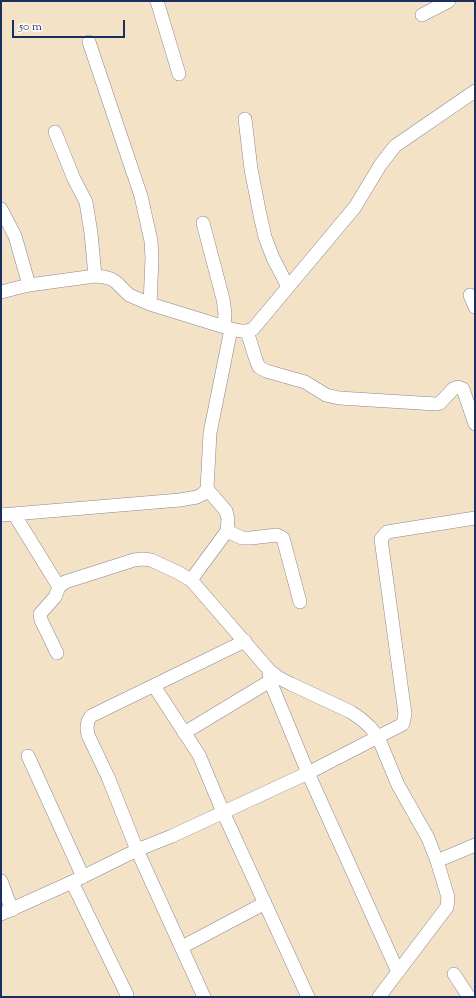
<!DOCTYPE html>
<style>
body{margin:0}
#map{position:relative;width:476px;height:998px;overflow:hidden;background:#f3e2c6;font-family:"Sorts Mill Goudy",serif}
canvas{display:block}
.frame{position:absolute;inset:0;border:2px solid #1b2f5e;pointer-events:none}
.scale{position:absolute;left:12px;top:20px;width:113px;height:18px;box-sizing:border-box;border:2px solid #1b2f5e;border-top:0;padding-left:5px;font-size:12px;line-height:14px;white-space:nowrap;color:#1b2f5e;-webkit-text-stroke:3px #fff;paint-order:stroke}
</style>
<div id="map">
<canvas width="476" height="998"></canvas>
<div class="frame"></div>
<div class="scale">50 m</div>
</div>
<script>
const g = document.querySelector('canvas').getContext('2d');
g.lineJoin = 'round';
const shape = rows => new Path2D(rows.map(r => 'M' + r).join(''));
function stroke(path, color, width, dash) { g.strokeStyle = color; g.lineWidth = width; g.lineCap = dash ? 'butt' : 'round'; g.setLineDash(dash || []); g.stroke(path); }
const minor = shape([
 [157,1,179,74],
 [422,15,449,1],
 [89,42,141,196,151,241,152,258,150,304],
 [245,119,251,169,260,215,265,237,273,258,288,287],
 [55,132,74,179,86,202,91,233,95,276],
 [1,209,15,236,29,285],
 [203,223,223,299,225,313,224,326],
 [1,292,29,285,95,276,104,277,111,279,116,282,129,295,150,304,231,329,241,331,247,331,253,329,258,323,355,207,381,164,395,146,475,91],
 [470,295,475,307],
 [247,331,256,360,259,367,266,371,305,382,326,395,339,398,436,404,440,403,453,389,458,387,463,389,475,424],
 [207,489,226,511,228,519,227,531,191,580,269,670,279,678,291,684,351,712,361,719,370,727,378,737,398,785,428,838,437,861,448,897,447,907,379,997],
 [14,514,59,587],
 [1,515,180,500,197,497,203,494,207,489,210,433,231,329],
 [227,531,242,538,251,538,277,535,283,538,300,602],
 [57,653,41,620,40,614,55,597,59,587,65,582,134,560,143,559,151,560,177,572,191,580],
 [269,670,270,681,308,773,398,972],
 [154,686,199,755,223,812,308,997],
 [184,733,270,681],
 [28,756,83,877],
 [437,861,475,845],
 [1,881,12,910],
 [72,882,127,995],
 [1,914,72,882,137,850,172,836,308,773,403,724,405,714,381,539,387,532,475,518],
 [182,947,265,903],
 [454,974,469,997],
 [204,997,137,850,108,777,88,735,87,728,88,721,91,716,245,641]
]);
stroke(minor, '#878892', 14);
stroke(minor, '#fff', 13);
</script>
